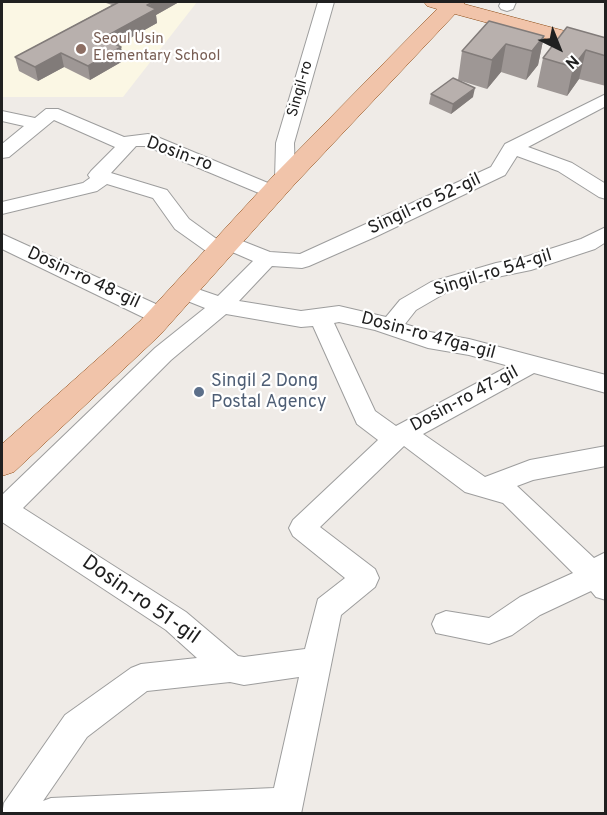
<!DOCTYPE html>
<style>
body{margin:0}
#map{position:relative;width:607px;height:815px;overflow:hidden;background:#efebe7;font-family:Overpass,sans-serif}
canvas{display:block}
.frame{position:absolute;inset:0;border:3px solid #202020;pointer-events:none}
.north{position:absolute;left:529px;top:18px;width:60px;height:60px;-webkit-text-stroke:4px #fff;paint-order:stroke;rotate:137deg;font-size:16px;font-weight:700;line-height:24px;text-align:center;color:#202020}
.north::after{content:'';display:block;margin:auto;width:21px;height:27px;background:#202020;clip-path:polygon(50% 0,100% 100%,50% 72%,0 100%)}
</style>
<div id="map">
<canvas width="607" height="815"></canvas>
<div class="frame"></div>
<div class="north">N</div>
</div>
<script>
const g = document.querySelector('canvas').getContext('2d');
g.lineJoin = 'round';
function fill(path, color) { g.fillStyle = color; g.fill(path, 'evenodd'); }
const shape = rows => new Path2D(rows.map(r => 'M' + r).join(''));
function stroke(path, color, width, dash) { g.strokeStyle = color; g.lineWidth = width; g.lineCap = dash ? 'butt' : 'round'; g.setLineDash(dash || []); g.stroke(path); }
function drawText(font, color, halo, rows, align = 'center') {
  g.font = font + ' Overpass,sans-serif'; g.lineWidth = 4.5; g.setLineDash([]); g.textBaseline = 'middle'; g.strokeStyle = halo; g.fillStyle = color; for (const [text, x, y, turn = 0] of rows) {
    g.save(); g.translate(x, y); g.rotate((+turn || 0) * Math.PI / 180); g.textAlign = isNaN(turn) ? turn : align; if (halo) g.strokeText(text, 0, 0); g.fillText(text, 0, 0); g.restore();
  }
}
const education = shape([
 [2,2,197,2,123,97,2,97]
]);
const minor = shape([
 [318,2,334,2,294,143,295,179,292,183,285,185,278,183,275,179,276,143,318,2],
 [501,2,516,2,513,9,507,11,501,9,499,6,501,2],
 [606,94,606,106,528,147,572,163,606,184,606,199,599,197,558,171,517,156,505,175,375,237,309,266,302,268,272,266,239,301,301,311,339,306,386,317,400,300,431,282,496,263,522,258,581,239,606,227,606,242,595,249,531,270,497,277,447,292,416,310,405,324,430,332,469,339,606,375,606,393,534,373,423,434,485,477,530,460,606,446,606,466,533,480,517,486,594,558,606,552,606,600,596,597,591,591,540,615,512,635,489,644,436,633,432,624,436,615,446,611,489,618,520,597,573,573,503,503,465,492,404,446,320,527,375,569,379,578,375,587,341,615,301,814,2,814,4,803,65,715,131,668,141,664,197,658,166,630,2,522,2,495,155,348,205,308,175,296,172,291,175,286,183,284,218,296,253,261,230,251,227,256,220,258,213,256,175,229,153,198,107,184,97,191,2,214,2,202,83,183,90,178,88,175,91,171,115,147,54,120,9,157,2,158,2,144,24,126,2,121,2,111,35,118,46,109,58,109,124,137,148,134,155,136,280,188,283,192,280,196,266,196,146,146,136,146,111,173,167,190,189,219,218,240,227,235,270,252,300,254,491,167,505,144,606,94],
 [226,314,301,327,313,326,357,424,378,440,293,520,289,528,293,536,345,578,318,599,305,649,244,657,238,656,186,612,23,508,171,360,226,314],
 [339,322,375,330,428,348,469,355,509,366,396,426,375,411,334,323,339,322],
 [299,677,274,788,51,798,43,801,87,737,147,691,230,682,244,685,299,677],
 [2,234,169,310,172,316,169,322,161,324,153,322,2,249,2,234]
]);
const major = shape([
 [424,2,465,2,464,4,606,42,606,55,455,14,294,185,160,335,14,472,2,476,2,444,140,321,276,173,437,9,427,6,424,2]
]);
const wall = shape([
 [103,2,179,2,156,15,157,23,118,45,121,47,123,61,90,80,64,67,38,81,19,71,15,57,112,5],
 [544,36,538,65,526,80,501,72,487,89,458,80,462,51],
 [606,38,606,86,579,79,567,96,537,87,543,58],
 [431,94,473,97,451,114,429,104]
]);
const shadedWall = shape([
 [154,2,179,2,156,15,157,23,105,52,103,38],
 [544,36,538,65,526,80,532,51],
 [506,44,501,72,487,89,492,60],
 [121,47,123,61,90,80,88,66],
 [586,50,579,79,567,96,573,67],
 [61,53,64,67,38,81,35,67],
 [475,88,473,97,451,114,453,104]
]);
const building = shape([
 [119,2,154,2,147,5,156,9,103,38,121,47,88,66,61,53,35,67,15,57,119,2],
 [489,21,544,36,532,51,506,44,492,60,462,51,489,21],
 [567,27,606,38,606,56,586,50,573,67,543,58,567,27],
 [453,78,475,88,453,104,431,94,453,78]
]);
const markers = [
 [81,49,6,"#8d6e63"],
 [199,392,6,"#5c6f8a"]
];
const farEducationnames = [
 ["Seoul Usin",93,40],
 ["Elementary School",93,57]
];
const farStreetnames = [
 ["Singil-ro",301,89,-74]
];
const streetNames = [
 ["Dosin-ro",179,155,20],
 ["Singil-ro 52-gil",425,205,-25],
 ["Singil-ro 54-gil",493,274,-17],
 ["Dosin-ro 48-gil",83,279,25],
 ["Dosin-ro 47ga-gil",428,337,15],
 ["Dosin-ro 47-gil",465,400,-28]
];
const serviceNames = [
 ["Singil 2 Dong",211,382],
 ["Postal Agency",211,403]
];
const nearStreetnames = [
 ["Dosin-ro 51-gil",140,601,35]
];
fill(education, '#fbf7e4');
stroke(minor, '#9d9d9d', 2);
stroke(major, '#8a4912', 1);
fill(minor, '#fff');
fill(major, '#f1c4aa');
fill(wall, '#9e9795');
fill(shadedWall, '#817b79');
fill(building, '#b8b0ad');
stroke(building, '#817b79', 1.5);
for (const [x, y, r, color] of markers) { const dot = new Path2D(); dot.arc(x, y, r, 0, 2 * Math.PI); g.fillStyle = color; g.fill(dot); stroke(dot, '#fff', 2); }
drawText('15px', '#785e54', '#fff', farEducationnames, 'left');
drawText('15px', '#202020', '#fff', farStreetnames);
drawText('18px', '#202020', '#fff', streetNames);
drawText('18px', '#4e5e75', '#fff', serviceNames, 'left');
drawText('21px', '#202020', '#fff', nearStreetnames);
</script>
